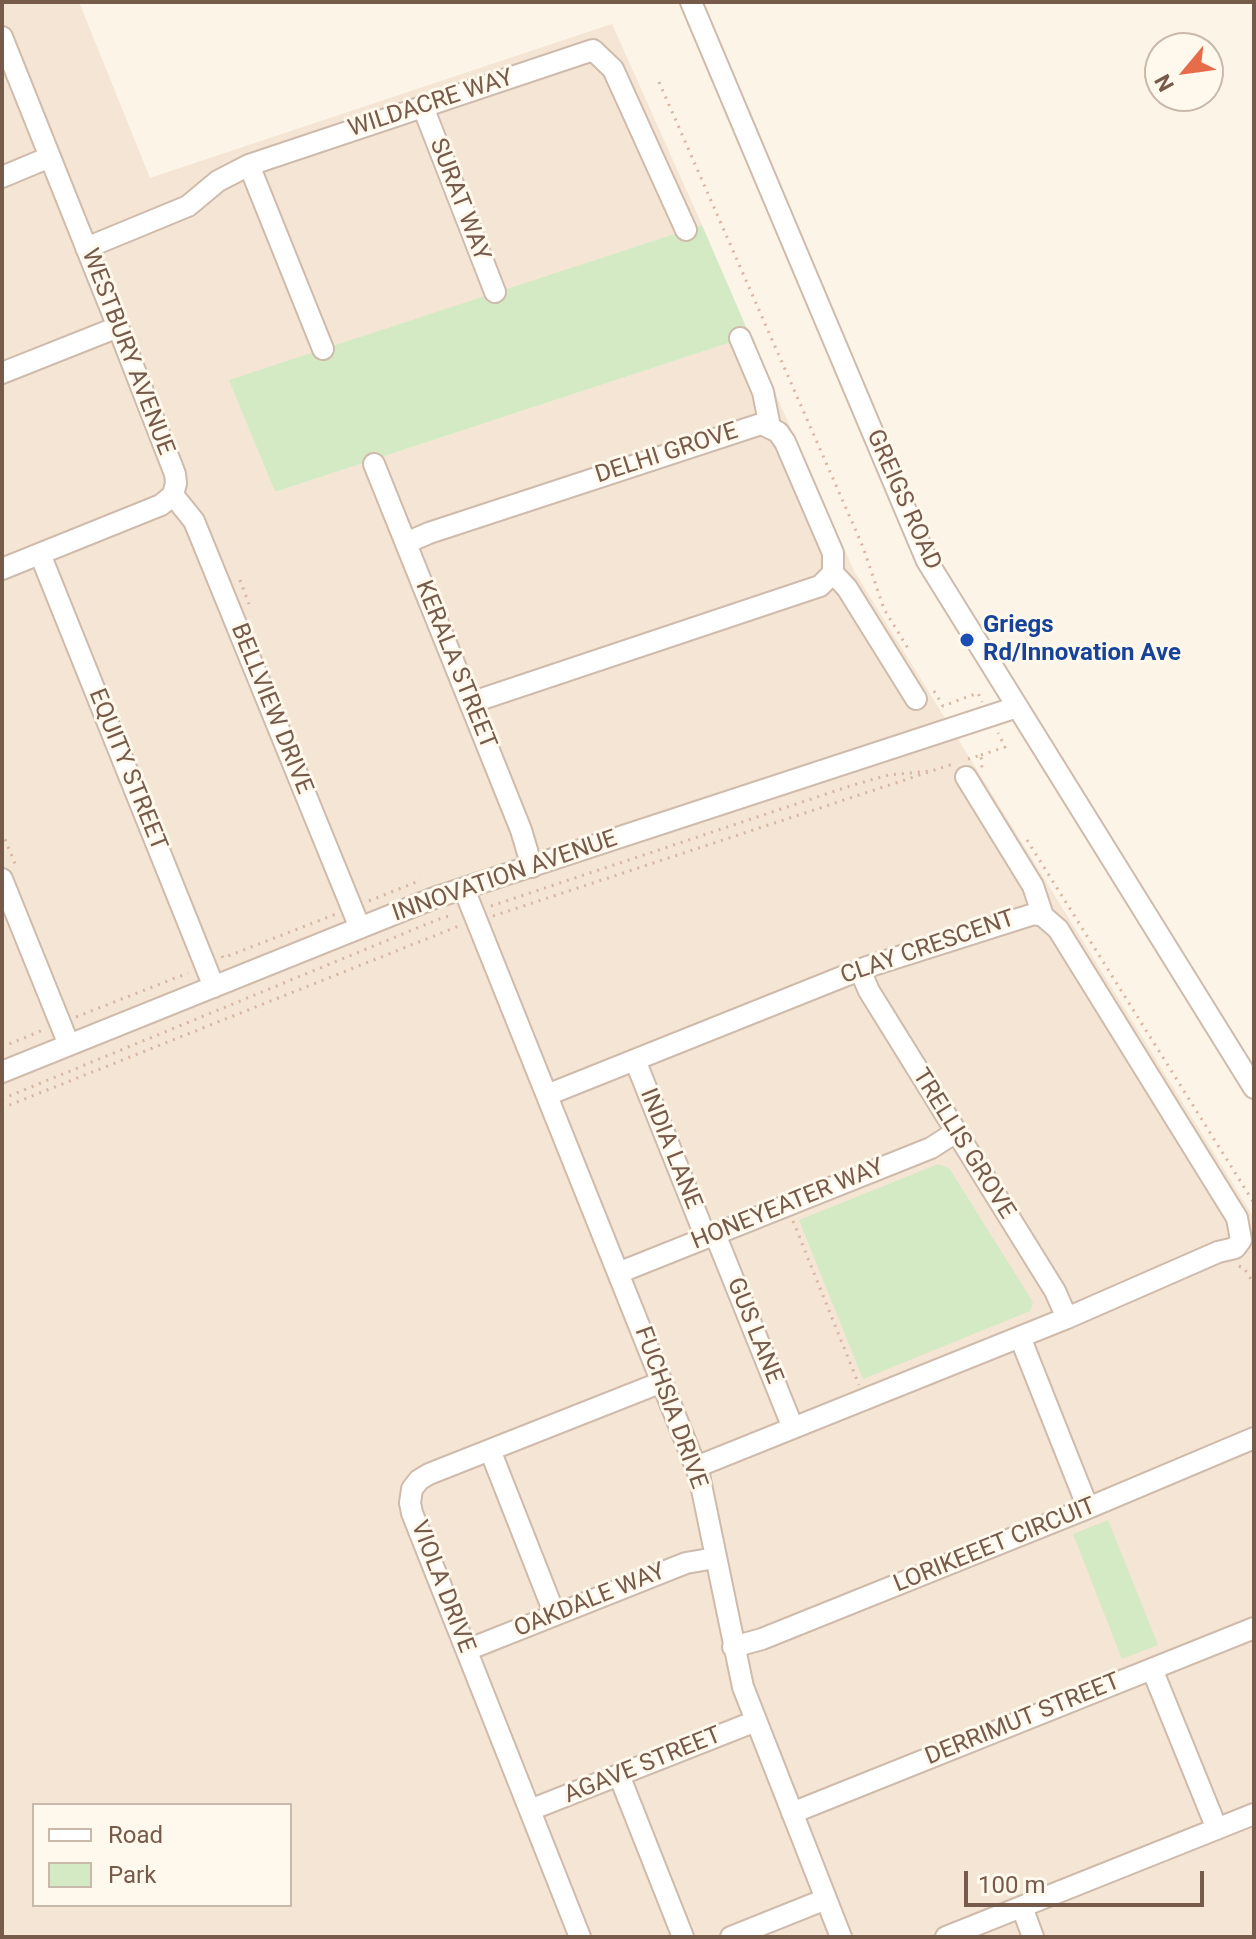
<!DOCTYPE html>
<style>
body{margin:0}
#map{position:relative;width:1256px;height:1939px;overflow:hidden;background:#fcf4e6;font-family:Roboto,sans-serif}
canvas{display:block}
.frame{position:absolute;inset:0;border:4px solid #765a4a;pointer-events:none}
.legend{position:absolute;left:32px;top:1803px;width:260px;height:104px;box-sizing:border-box;background:#fff8ec;border:2px solid #c8b9ab;margin:0;padding:10px 14px;list-style:none;font-size:24px;color:#765a4a}
.legend li{display:flex;align-items:center;gap:16px;height:40px}
.legend b{width:40px;border:2px solid #c8b9ab}
.north{position:absolute;left:1144px;top:32px;width:80px;height:80px;box-sizing:border-box;background:#fff8ec;border:2px solid #c8b9ab;border-radius:50%;rotate:241deg;font-size:22px;font-weight:700;line-height:32px;text-align:center;color:#765a4a}
.north::after{content:'';display:block;margin:auto;width:28px;height:36px;background:#e76c4a;clip-path:polygon(50% 0,100% 100%,50% 72%,0 100%)}
.scale{position:absolute;left:964px;top:1871px;width:240px;height:36px;box-sizing:border-box;border:4px solid #765a4a;border-top:0;padding-left:10px;font-size:24px;line-height:28px;white-space:nowrap;color:#765a4a;-webkit-text-stroke:6px #fff8ec;paint-order:stroke}
</style>
<div id="map">
<canvas width="1256" height="1939"></canvas>
<div class="frame"></div>
<ul class="legend">
<li><b style="height:10px;background:#fff"></b>Road</li>
<li><b style="height:22px;background:#d4eac4"></b>Park</li>
</ul>
<div class="north">N</div>
<div class="scale">100 m</div>
</div>
<script>
const g = document.querySelector('canvas').getContext('2d');
g.lineJoin = 'round';
function fill(path, color) { g.fillStyle = color; g.fill(path, 'evenodd'); }
const shape = rows => new Path2D(rows.map(r => 'M' + r).join(''));
function stroke(path, color, width, dash) { g.strokeStyle = color; g.lineWidth = width; g.lineCap = dash ? 'butt' : 'round'; g.setLineDash(dash || []); g.stroke(path); }
function drawText(font, color, halo, rows, align = 'center') {
  g.font = font + ' Roboto,sans-serif'; g.lineWidth = 6; g.setLineDash([]); g.textBaseline = 'middle'; g.strokeStyle = halo; g.fillStyle = color; for (const [text, x, y, turn = 0] of rows) {
    g.save(); g.translate(x, y); g.rotate((+turn || 0) * Math.PI / 180); g.textAlign = isNaN(turn) ? turn : align; if (halo) g.strokeText(text, 0, 0); g.fillText(text, 0, 0); g.restore();
  }
}
const residential = shape([
 [2,2,79,2,150,178,612,24,702,225,230,381,275,492,750,336,854,571,1254,1218,1254,1937,2,1937],
 [34,1805,290,1805,290,1905,34,1905]
]);
const green = shape([
 [702,225,750,336,275,492,229,380],
 [938,1164,949,1168,1033,1302,1030,1311,863,1379,799,1220],
 [1108,1520,1158,1645,1122,1659,1073,1534]
]);
const path = shape([
 [659,82,863,547,884,609,909,650],
 [240,580,249,604],
 [934,691,943,706,978,693,982,702],
 [981,755,1005,747,998,733],
 [968,759,981,755,982,769],
 [2,832,16,866],
 [1027,840,1254,1203],
 [369,901,421,880],
 [491,906,850,786,888,775,930,771],
 [493,916,953,764],
 [222,956,223,958,336,914],
 [76,1017,188,973],
 [2,1047,43,1030],
 [2,1099,444,917,454,916],
 [2,1108,459,926],
 [793,1221,859,1385],
 [1239,1266,1244,1268,1254,1284]
]);
const minor = shape([
 [691,2,927,561,1254,1088],
 [2,37,118,327,175,474,176,483,173,495,161,505,2,569],
 [423,107,495,292],
 [249,165,323,349],
 [2,177,50,157],
 [86,248,188,206,218,181,249,165,593,50,613,69,686,230],
 [740,338,763,392,770,427],
 [2,373,118,327],
 [374,464,521,830,532,867],
 [173,495,194,521,360,928],
 [406,543,429,533,761,424,778,432,785,442,833,553,833,573,820,586,470,703],
 [40,554,214,987],
 [833,573,847,588,916,699],
 [966,777,1033,886,1043,916],
 [2,879,69,1045],
 [464,889,699,1475,743,1687,841,1937],
 [860,970,869,991,1055,1291,1067,1318],
 [635,1060,706,1238],
 [2,1072,434,898,1017,707],
 [547,1095,867,967,1034,914,1043,916,1058,929,1237,1218,1241,1240,1235,1248,1218,1252,1067,1318,696,1467],
 [715,1234,793,1428],
 [618,1273,931,1148,956,1132],
 [1020,1337,1088,1508],
 [490,1450,555,1615],
 [733,1647,762,1639,1088,1508,1254,1438],
 [467,1650,686,1563,715,1558],
 [1152,1669,1217,1829],
 [619,1775,683,1937],
 [530,1810,756,1721],
 [792,1813,1254,1628],
 [1022,1907,1033,1937],
 [580,1937,412,1513,410,1503,412,1489,419,1480,429,1474,662,1382],
 [731,1937,826,1899],
 [946,1937,1254,1814]
]);
const markers = [
 [967,640,8,"#1a4fb4"]
];
const streetNames = [
 ["WILDACRE WAY",431,104,-18],
 ["SURAT WAY",459,200,69],
 ["WESTBURY AVENUE",127,352,69],
 ["DELHI GROVE",667,454,-18],
 ["GREIGS ROAD",903,500,66],
 ["KERALA STREET",455,665,68],
 ["BELLVIEW DRIVE",271,709,68],
 ["EQUITY STREET",127,770,68],
 ["INNOVATION AVENUE",505,877,-19],
 ["CLAY CRESCENT",928,948,-19],
 ["TRELLIS GROVE",963,1144,58],
 ["INDIA LANE",670,1149,68],
 ["HONEYEATER WAY",788,1205,-22],
 ["GUS LANE",754,1331,68],
 ["FUCHSIA DRIVE",670,1408,70],
 ["LORIKEEET CIRCUIT",995,1546,-22],
 ["VIOLA DRIVE",442,1587,69],
 ["OAKDALE WAY",590,1601,-22],
 ["DERRIMUT STREET",1023,1720,-22],
 ["AGAVE STREET",643,1766,-22]
];
const transitNames = [
 ["Griegs",983,626],
 ["Rd/Innovation Ave",983,654]
];
fill(residential, '#f4e5d4');
fill(green, '#d4eac4');
stroke(minor, '#cebbac', 24);
stroke(path, '#d7b5a0', 3, [2, 6]);
stroke(minor, '#fff', 20);
for (const [x, y, r, color] of markers) { const dot = new Path2D(); dot.arc(x, y, r, 0, 2 * Math.PI); g.fillStyle = color; g.fill(dot); stroke(dot, '#fff8ec', 3); }
drawText('24px', '#765a4a', '#fff8ec', streetNames);
drawText('bold 24px', '#164399', '#fff8ec', transitNames, 'left');
</script>
